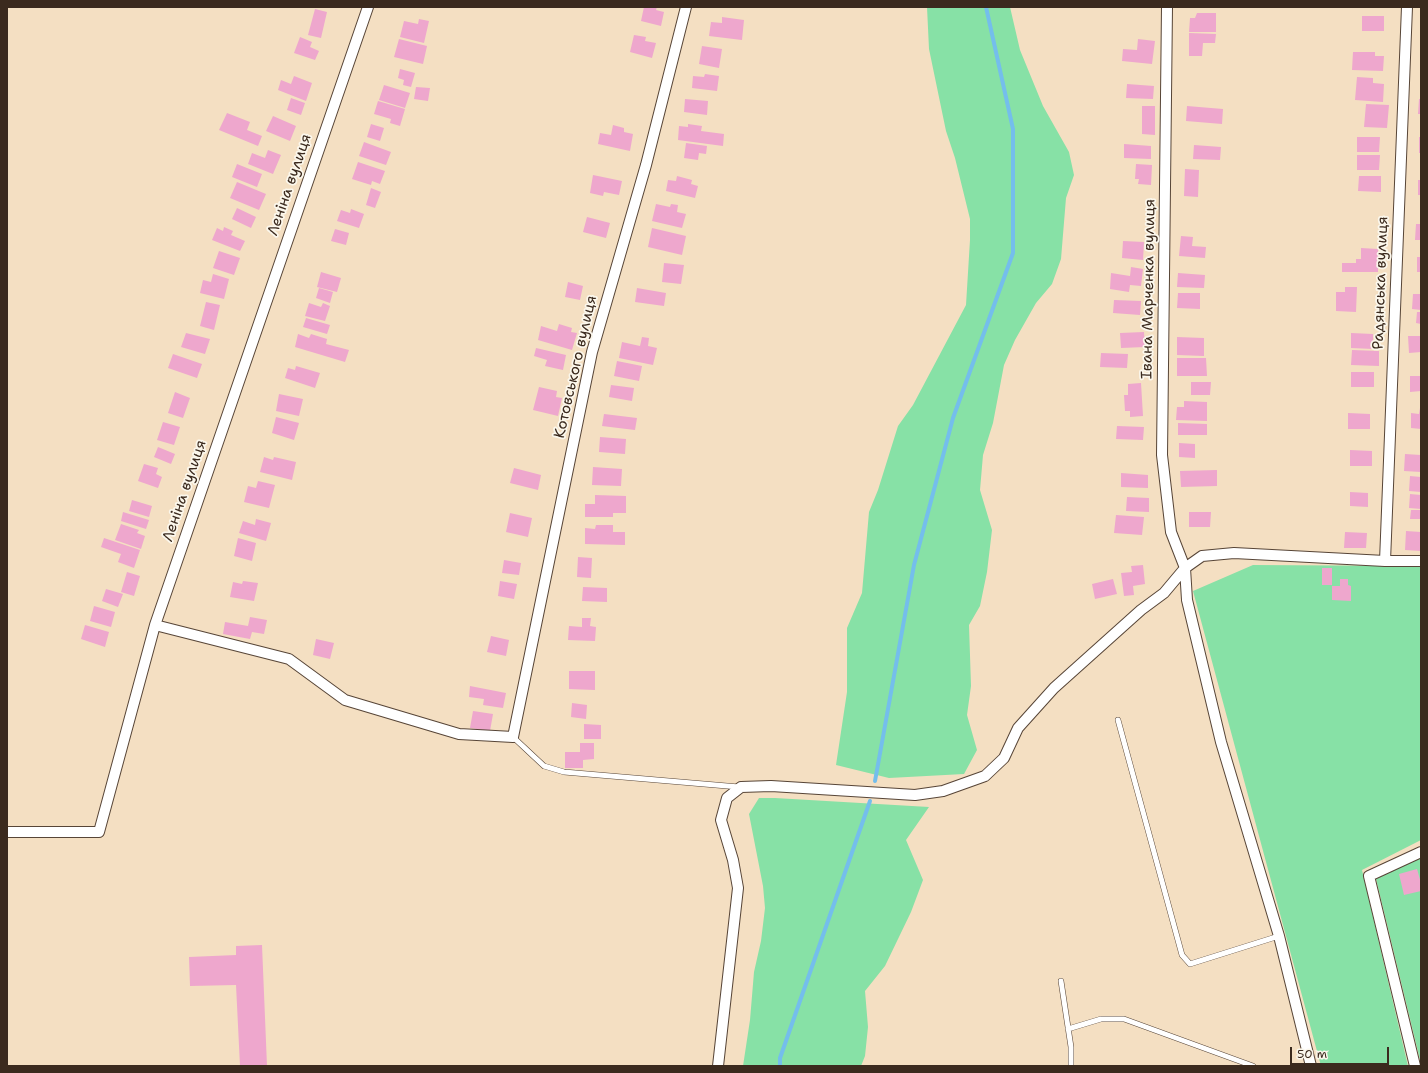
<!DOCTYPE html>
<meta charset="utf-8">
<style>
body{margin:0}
#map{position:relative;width:1428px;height:1073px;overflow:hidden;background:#f4dfc2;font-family:"Shantell Sans",sans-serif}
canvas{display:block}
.frame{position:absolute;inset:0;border:8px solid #3b2a1e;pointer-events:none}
.scale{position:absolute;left:1290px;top:1047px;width:99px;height:18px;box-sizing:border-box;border:2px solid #3b2a1e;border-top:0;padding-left:5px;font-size:12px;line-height:14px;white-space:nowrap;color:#3b2a1e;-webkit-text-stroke:3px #fbf7ec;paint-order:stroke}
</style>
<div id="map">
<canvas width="1428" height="1073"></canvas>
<div class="frame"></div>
<div class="scale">50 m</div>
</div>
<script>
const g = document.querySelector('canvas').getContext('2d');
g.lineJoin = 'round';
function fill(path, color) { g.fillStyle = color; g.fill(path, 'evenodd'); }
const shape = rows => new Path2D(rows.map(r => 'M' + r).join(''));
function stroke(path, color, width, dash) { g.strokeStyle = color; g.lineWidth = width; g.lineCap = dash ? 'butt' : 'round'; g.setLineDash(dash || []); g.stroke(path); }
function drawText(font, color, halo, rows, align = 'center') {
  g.font = font + ' "Shantell Sans",sans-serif'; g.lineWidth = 3.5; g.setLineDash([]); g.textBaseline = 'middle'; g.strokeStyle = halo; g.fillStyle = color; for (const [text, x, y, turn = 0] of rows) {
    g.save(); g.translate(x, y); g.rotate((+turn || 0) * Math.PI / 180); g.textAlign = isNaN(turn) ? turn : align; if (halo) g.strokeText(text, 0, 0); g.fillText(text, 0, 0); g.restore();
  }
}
const green = shape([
 [927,7,1010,7,1020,50,1043,106,1069,152,1074,175,1066,198,1061,259,1052,284,1036,303,1015,340,1004,365,993,423,983,455,980,490,992,530,987,572,980,606,969,625,971,686,967,715,977,750,964,774,889,778,836,765,847,692,847,628,862,593,869,512,878,490,898,426,913,405,966,305,970,240,970,219,955,158,946,131,929,49],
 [1253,565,1421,566,1421,840,1362,870,1408,1066,1321,1066,1193,591],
 [759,798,775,798,929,807,906,840,923,880,911,912,885,966,865,991,868,1027,865,1056,861,1066,743,1066,750,1020,754,972,761,941,765,908,763,886,749,814],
 [1421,857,1421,1064,1376,879]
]);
const stream = shape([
 [875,781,914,565,953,418,1013,253,1013,129,986,7],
 [780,1066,780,1058,870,801]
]);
const building = shape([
 [644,7,657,7,656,10,664,12,661,26,641,21],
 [315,9,327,12,321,38,308,35],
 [1197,13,1216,13,1216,32,1189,32,1190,18,1195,18],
 [1362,16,1384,16,1384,31,1362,31],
 [722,17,744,20,742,40,709,36,711,22,722,23],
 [419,19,429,21,424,43,400,37,404,21,418,24],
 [1189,33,1216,34,1215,43,1203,43,1202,56,1189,56],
 [634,35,646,37,645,41,656,43,652,58,630,52],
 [300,37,312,42,310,47,319,51,315,60,294,53],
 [399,39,427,46,423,64,394,57],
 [1138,39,1155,41,1152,64,1122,61,1123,49,1137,50],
 [702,46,722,49,719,68,699,64],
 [1353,52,1375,52,1375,56,1384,56,1383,71,1352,70],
 [400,69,415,73,411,87,403,85,404,80,398,78],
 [705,74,719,76,717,91,692,88,693,76,704,77],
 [294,76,312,83,306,101,278,90,281,80,291,84],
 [1357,77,1373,78,1373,83,1384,84,1383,102,1355,100],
 [1127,84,1154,86,1153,99,1126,98],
 [384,85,410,93,405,108,379,100],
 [416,87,430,88,428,101,414,99],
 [291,98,305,103,301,115,287,110],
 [685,99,708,101,707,115,684,112],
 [1419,99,1421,99,1421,114,1418,114],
 [378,101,405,109,400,126,390,123,391,119,374,114],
 [1366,104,1389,105,1387,128,1364,127],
 [1142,106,1155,106,1155,135,1142,134],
 [1187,106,1223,109,1222,124,1186,121],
 [227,113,250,122,247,130,262,136,258,146,219,130],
 [273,116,296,126,290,141,266,131],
 [371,124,384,128,380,141,367,137],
 [688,124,702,126,701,131,724,134,723,146,678,140,679,126,688,127],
 [613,125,624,128,624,132,633,134,630,151,598,144,600,133,611,135],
 [1357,137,1380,137,1379,152,1357,152],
 [1419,137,1421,137,1421,153,1419,153],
 [364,142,391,152,386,165,359,156],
 [686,143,707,146,706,154,699,153,698,160,684,158],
 [1124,144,1151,146,1151,159,1124,158],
 [1194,145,1221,147,1220,160,1193,159],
 [268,150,281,155,273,174,248,164,252,153,265,158],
 [1357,155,1380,155,1379,170,1357,170],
 [358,162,385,171,380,184,372,181,371,185,352,179],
 [237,164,262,174,257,187,232,177],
 [1136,164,1152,165,1151,185,1138,184,1139,179,1135,179],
 [1185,169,1199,170,1198,197,1184,196],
 [593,175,622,181,619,195,604,192,603,196,590,193],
 [677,176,692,180,691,184,698,186,695,198,666,191,668,180,676,181],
 [1359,176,1381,176,1381,192,1358,191],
 [1418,180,1421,180,1421,195,1418,195],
 [237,182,266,194,259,210,230,198],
 [371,188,381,192,375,208,366,205],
 [656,204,670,207,671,204,678,205,677,212,686,214,682,228,652,221],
 [237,208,256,217,251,228,232,219],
 [351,209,364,214,359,228,337,221,341,210,350,213],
 [587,217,610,223,606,238,583,232],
 [1416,224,1421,224,1421,240,1415,240],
 [224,227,233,231,231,235,245,241,240,251,212,240,217,228,223,231],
 [652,228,686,236,682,255,648,247],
 [335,229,349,233,346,245,331,241],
 [1181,236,1193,237,1192,246,1206,247,1205,258,1179,256],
 [1123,241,1144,242,1143,260,1122,258],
 [1361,248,1378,249,1378,272,1342,272,1342,263,1356,263,1356,259,1361,259],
 [219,251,240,258,234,275,213,268],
 [1417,257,1421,257,1421,272,1417,272],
 [664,263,684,265,681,284,662,282],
 [1131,267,1143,269,1141,286,1130,285,1129,292,1110,289,1111,273,1130,276],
 [321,272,341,278,337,292,317,287],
 [1178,273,1205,275,1204,288,1177,287],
 [213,274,229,279,224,299,200,293,203,280,211,282],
 [568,282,583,286,580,300,565,297],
 [1345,287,1357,287,1356,312,1336,311,1336,292,1345,292],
 [319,288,333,292,330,303,316,298],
 [637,288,666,293,664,306,635,302],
 [1178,293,1200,293,1200,309,1177,308],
 [1413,294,1421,294,1421,310,1412,309],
 [1114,300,1141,301,1140,315,1113,313],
 [206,302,220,305,214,330,200,326],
 [309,303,321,307,323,303,330,306,325,321,305,316],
 [1417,312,1421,312,1421,324,1416,323],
 [306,318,330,325,327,334,303,327],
 [559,324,572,328,571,332,577,333,572,350,538,340,541,326,557,331],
 [1144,332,1145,347,1121,348,1120,333],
 [186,333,210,339,205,354,181,347],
 [1351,333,1373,334,1373,349,1351,348],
 [298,334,309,338,311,334,327,339,326,344,349,350,345,362,295,347],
 [1408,336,1421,336,1421,352,1409,353],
 [642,337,649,338,648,346,657,348,653,365,619,358,622,342,640,346],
 [1177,337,1204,338,1204,356,1177,355],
 [536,348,566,355,563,370,545,366,547,360,534,356],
 [1352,350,1379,351,1379,366,1351,365],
 [1101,353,1128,354,1127,368,1100,367],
 [173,354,202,364,197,378,168,368],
 [1177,358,1206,358,1207,376,1177,376],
 [617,361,642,366,639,381,614,376],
 [296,366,320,373,315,388,285,378,288,368,295,370],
 [1351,372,1374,372,1374,387,1351,387],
 [1410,376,1421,376,1421,391,1410,392],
 [1191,382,1211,382,1210,395,1191,395],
 [1141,383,1143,416,1130,417,1130,411,1125,411,1124,395,1128,395,1128,384],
 [611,385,634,388,632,401,609,397],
 [539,387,557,391,556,397,562,398,558,416,533,410],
 [175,392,190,398,183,418,168,413],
 [279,394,303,399,299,416,276,411],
 [1184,401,1207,402,1207,421,1176,420,1177,407,1184,407],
 [1420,408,1421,408,1421,429,1411,428,1411,413,1419,414],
 [1348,413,1370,414,1370,429,1348,429],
 [604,414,637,418,635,430,602,426],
 [276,417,299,423,294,440,272,433],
 [163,422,180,427,174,445,157,440],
 [1178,423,1207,424,1207,435,1178,435],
 [1117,426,1144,427,1143,440,1116,439],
 [600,437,626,439,625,454,599,452],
 [1179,443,1195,444,1195,458,1179,457],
 [158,447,175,454,171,464,154,457],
 [1350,450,1372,451,1372,466,1350,466],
 [1405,454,1421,455,1421,472,1404,471],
 [264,457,273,460,274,457,296,462,292,480,260,472],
 [144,464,158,468,156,474,162,477,158,488,138,481],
 [593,467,622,469,621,486,592,485],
 [514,468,541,475,538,490,510,483],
 [1217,470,1217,486,1181,487,1180,471],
 [1121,473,1148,475,1148,488,1121,487],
 [1410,476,1421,477,1421,492,1409,491],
 [258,481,275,485,269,508,244,502,248,486,256,488],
 [1350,492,1368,493,1368,507,1350,506],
 [1410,494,1421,495,1421,509,1409,508],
 [595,495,626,496,626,513,613,513,613,517,585,517,585,504,595,504],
 [1127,497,1149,498,1149,512,1126,511],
 [132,500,152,506,149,517,129,511],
 [1411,510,1421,510,1421,519,1410,519],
 [123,512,149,520,146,529,121,521],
 [1189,512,1211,512,1210,527,1189,527],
 [510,513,532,518,528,537,506,532],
 [1116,515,1144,517,1142,535,1114,533],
 [256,519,271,523,266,541,239,533,243,521,255,525],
 [121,524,139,530,137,533,145,536,141,549,115,540],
 [596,525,613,525,613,532,625,532,625,545,585,544,585,528,595,529],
 [1406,531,1421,532,1421,551,1405,550],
 [1345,532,1367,533,1366,548,1344,548],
 [104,538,140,550,134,568,118,562,121,554,101,547],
 [238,538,256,543,252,561,234,556],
 [578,557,592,558,591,578,577,577],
 [504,560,521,563,519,575,502,573],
 [1143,565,1145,584,1133,586,1134,595,1124,596,1121,573,1132,572,1131,566],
 [1322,568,1332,568,1332,585,1322,585],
 [127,572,140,576,134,596,121,592],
 [1113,579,1117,594,1095,599,1092,584],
 [1340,579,1348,579,1348,585,1351,586,1351,601,1332,600,1332,586,1340,586],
 [243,581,258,583,254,601,230,597,233,582,242,584],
 [500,581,517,584,514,599,498,596],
 [583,587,607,588,607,602,582,601],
 [106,589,123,594,118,607,102,601],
 [94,606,115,612,111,627,90,621],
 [250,617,267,620,264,634,252,632,250,639,223,634,225,622,248,626],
 [582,618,591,618,590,626,596,627,595,641,568,640,569,626,582,627],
 [85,625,109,632,105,647,81,639],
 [491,636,509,640,506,656,487,652],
 [316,639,334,643,330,659,313,655],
 [569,671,595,671,595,690,569,689],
 [470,686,506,693,503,708,483,705,484,699,469,697],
 [572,703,587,705,586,719,571,717],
 [473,711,493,714,490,731,470,728],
 [584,724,601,725,601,739,584,739],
 [580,743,594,743,594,759,583,760,583,768,565,768,565,752,580,752],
 [1417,869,1421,883,1421,891,1404,895,1399,874],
 [262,945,267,1066,240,1066,236,985,190,986,189,957,236,955,236,946]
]);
const lane = shape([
 [1118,720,1182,955,1190,964,1279,936],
 [513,737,544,766,564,772,739,787],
 [1061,981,1071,1047,1071,1066],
 [1068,1029,1101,1019,1124,1019,1253,1066]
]);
const street = shape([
 [1167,7,1162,455,1171,532,1185,568,1187,600,1221,742,1279,936,1311,1066],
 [1385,561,1407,7],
 [155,625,289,659,345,700,459,734,513,737,592,352,646,165,686,7],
 [7,832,99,832,155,625,368,7],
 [718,1066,738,888,733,860,721,820,727,798,741,787,771,786,915,795,943,791,985,776,1004,758,1018,728,1054,688,1141,610,1164,593,1185,568,1202,556,1234,553,1385,561,1421,561],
 [1415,1066,1369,876,1421,852]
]);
const streetNames = [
 ["Леніна вулиця",290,185,-71],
 ["Радянська вулиця",1381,283,-88],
 ["Івана Марченка вулиця",1149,289,-89],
 ["Котовського вулиця",576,367,-77],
 ["Леніна вулиця",185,491,-71]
];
fill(green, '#87e1a6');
stroke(stream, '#74beec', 4);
fill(building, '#eea7cd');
stroke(lane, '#574537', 6);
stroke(street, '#574537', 12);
stroke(lane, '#fff', 5);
stroke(street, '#fff', 10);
drawText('15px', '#3b2a1e', '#fbf7ec', streetNames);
</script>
